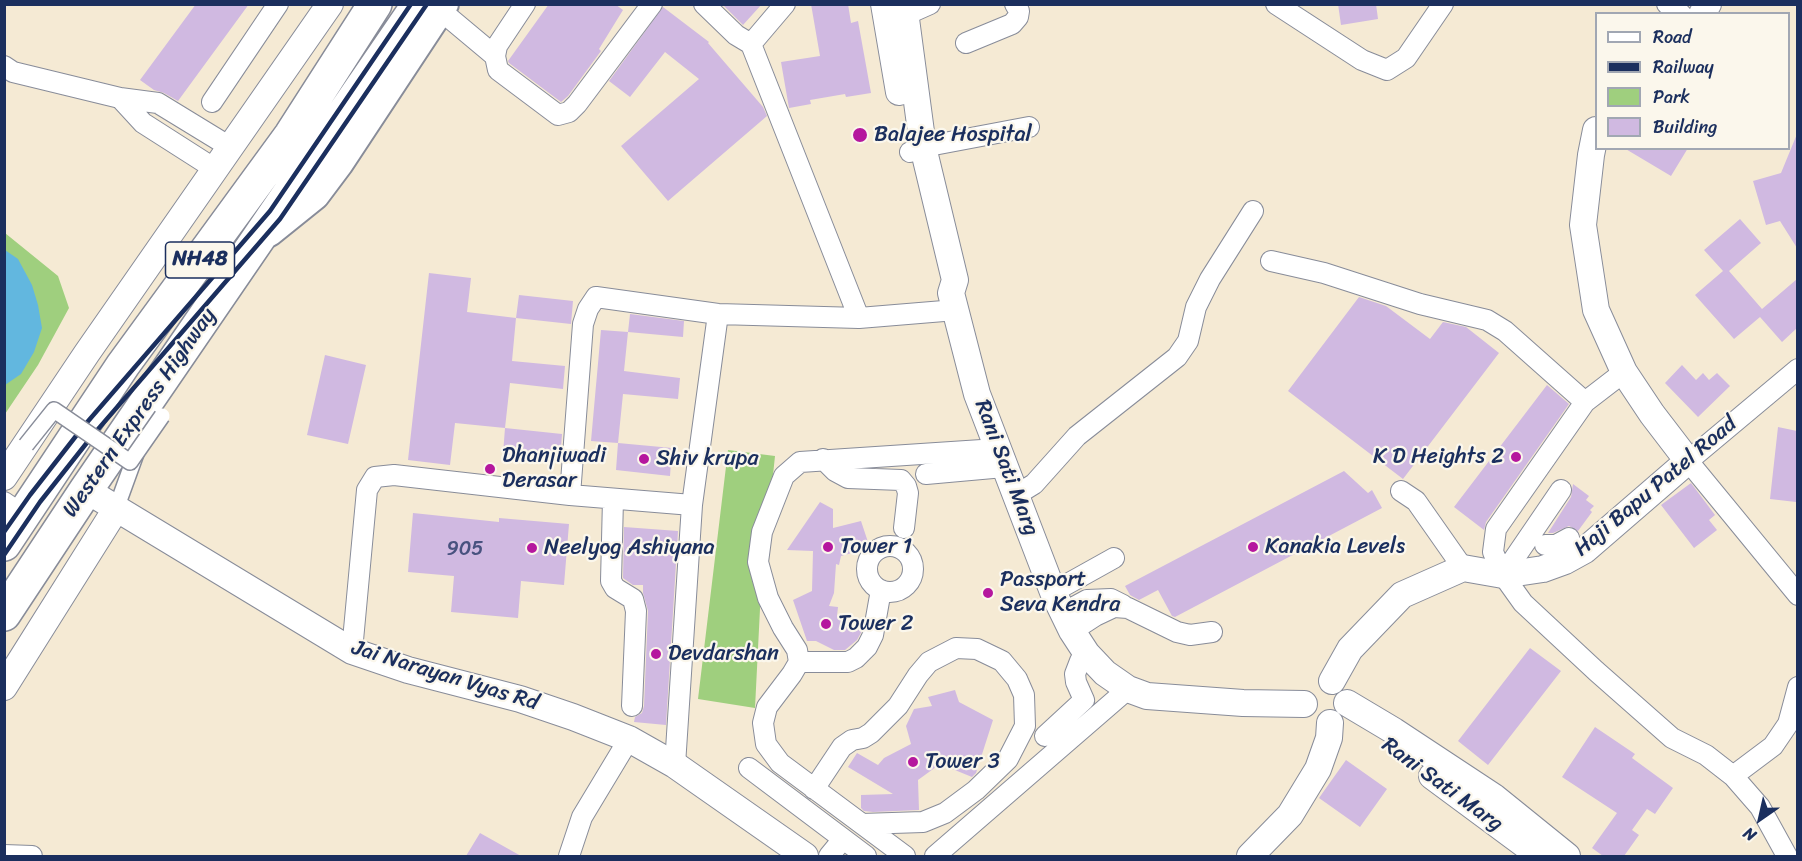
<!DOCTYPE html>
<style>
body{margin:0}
#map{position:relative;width:1802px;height:861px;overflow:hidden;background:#f5ead4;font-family:Sriracha,sans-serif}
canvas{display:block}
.frame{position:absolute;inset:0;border:6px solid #1b2f5e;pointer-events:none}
.legend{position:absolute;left:1595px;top:12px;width:195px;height:138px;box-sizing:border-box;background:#fbf7ec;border:2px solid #a1a7b3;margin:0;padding:8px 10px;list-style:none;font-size:18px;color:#1b2f5e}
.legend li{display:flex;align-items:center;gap:12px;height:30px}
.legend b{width:30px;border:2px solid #a1a7b3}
.north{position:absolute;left:1730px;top:789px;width:60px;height:60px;-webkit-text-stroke:4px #fbf7ec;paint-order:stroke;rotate:214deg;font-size:16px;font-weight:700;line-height:24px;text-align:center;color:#1b2f5e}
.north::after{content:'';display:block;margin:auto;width:21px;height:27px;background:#1b2f5e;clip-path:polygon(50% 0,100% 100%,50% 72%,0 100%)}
</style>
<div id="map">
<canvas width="1802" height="861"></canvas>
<div class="frame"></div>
<ul class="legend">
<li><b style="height:8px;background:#fff"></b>Road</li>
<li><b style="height:8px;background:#1b2f5e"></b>Railway</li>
<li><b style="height:16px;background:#9fcf7e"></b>Park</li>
<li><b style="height:16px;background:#d0b9e1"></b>Building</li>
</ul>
<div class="north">N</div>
</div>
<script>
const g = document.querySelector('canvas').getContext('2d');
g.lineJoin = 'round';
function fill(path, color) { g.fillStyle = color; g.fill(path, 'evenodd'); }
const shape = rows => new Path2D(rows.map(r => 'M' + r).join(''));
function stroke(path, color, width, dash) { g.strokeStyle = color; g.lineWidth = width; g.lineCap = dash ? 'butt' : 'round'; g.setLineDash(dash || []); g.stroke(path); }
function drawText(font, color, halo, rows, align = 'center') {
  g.font = font + ' Sriracha,sans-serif'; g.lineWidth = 4.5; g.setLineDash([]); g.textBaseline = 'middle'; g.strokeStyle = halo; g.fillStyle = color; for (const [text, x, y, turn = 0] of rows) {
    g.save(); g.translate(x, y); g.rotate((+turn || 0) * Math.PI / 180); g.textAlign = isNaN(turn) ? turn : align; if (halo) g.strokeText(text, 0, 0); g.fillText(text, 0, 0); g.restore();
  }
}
const green = shape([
 [5,233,58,276,69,308,38,365,5,414],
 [728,450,775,456,761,589,755,708,698,699]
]);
const water = shape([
 [5,250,18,259,32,285,38,305,42,328,34,352,21,374,5,385]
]);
const building = shape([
 [196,4,249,4,178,101,164,93,154,90,140,80],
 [549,4,615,4,623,10,599,49,601,51,568,96,561,102,509,63,508,61],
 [722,4,762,4,743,25],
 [811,4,848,4,851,23,858,21,871,93,846,97,845,94,810,100,811,104,789,108,781,62,820,56],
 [1338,4,1376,4,1378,19,1341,25],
 [663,7,709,42,708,43,763,107,767,116,668,201,621,146,699,79,665,52,630,97,609,81],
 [1797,134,1797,248,1780,221,1766,225,1753,181,1781,173],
 [1624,148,1688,148,1671,176],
 [1740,219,1761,243,1729,271,1762,309,1797,279,1797,328,1782,342,1760,317,1734,339,1695,295,1723,271,1704,250],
 [429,273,471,278,467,312,516,318,512,361,565,366,563,389,510,383,505,428,455,423,450,465,408,460],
 [519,295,573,301,571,324,516,318],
 [1359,297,1386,306,1430,339,1443,322,1466,327,1499,353,1403,479,1288,391],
 [630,314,684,321,683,337,628,332],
 [601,330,628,332,624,371,680,378,678,399,623,394,618,443,591,441],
 [325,355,366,365,348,444,307,435],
 [1682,365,1696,380,1703,373,1709,380,1717,373,1730,386,1698,417,1665,383],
 [1547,385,1569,404,1486,522,1484,530,1454,507],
 [1778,427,1797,431,1796,502,1770,499],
 [505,428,562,434,560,460,503,454],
 [618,443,672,448,670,476,616,470],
 [1344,471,1368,493,1372,490,1382,508,1175,617,1172,616,1158,590,1139,600,1130,595,1125,586],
 [1691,483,1715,515,1709,520,1717,530,1694,548,1661,505],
 [1573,484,1589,496,1586,500,1594,506,1590,510,1592,512,1578,531,1569,526,1553,533,1548,533,1571,497],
 [820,502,833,509,833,528,861,521,870,548,841,556,839,565,836,564,834,593,829,606,838,607,837,616,862,631,857,640,845,650,834,650,816,641,807,641,793,600,812,591,813,551,787,550],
 [413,513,499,522,499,518,569,524,564,585,521,581,518,618,451,612,454,576,408,572],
 [624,527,678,531,666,725,634,722,635,717,642,713,644,706,648,611,643,593,643,585,633,585,623,578],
 [1530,648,1561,671,1488,765,1458,741],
 [955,690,959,702,993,720,976,773,972,777,940,764,918,780,919,810,873,812,864,811,861,808,861,795,893,794,848,767,857,753,878,765,884,758,911,744,906,726,914,709,932,706,928,697],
 [1595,727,1635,754,1632,758,1673,788,1655,814,1647,809,1632,830,1639,835,1624,856,1603,856,1592,848,1617,813,1562,777],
 [1346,760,1387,789,1360,827,1319,798],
 [480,833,521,856,466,856]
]);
const pedestrian = shape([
 [116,509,137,451]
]);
const minor = shape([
 [525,4,497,46,495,56,498,70,558,115,569,112,577,104,652,4],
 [704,4,736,35,751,44,785,4],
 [1276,4,1362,60,1387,70,1406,58,1443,4],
 [1667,4,1681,14],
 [440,10,495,56],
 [894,20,930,4],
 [966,43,1012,24,1018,17,1019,11,1015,4],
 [751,44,859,318],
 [4,66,13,72,120,98,158,103,230,147],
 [120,98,143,123,215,169],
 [212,102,278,4],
 [910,152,923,147,1029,127],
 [1271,261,1324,273,1420,304,1487,320,1505,331,1585,402],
 [1798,369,1688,461,1798,595],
 [1624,372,1585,402,1496,529,1493,552,1503,575,1523,603,1596,671,1672,738,1706,755,1733,776,1760,807,1787,856],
 [823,459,835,471,848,478,901,480,906,486,908,493,904,528],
 [926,474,1004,467],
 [1401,491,1416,501,1463,568],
 [570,495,583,324,588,309,596,297,718,314,859,318,956,310],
 [1016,495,1034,484,1077,436,1177,357,1188,341,1196,307,1210,279,1253,211],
 [613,499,611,581,615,588,633,599,636,611,632,706],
 [4,502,23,515],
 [1545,545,1556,545,1569,538],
 '867 569a23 23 0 1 1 46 0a23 23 0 1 1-46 0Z',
 [1503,575,1561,490],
 [1053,592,1114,558],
 [1063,613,1087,600,1111,599,1123,605],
 [1072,631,1095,616,1114,607,1128,608,1177,632,1190,635,1212,632],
 [352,651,367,490,375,477,394,475,570,495,692,505],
 [799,662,848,662,856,658,867,647,873,635,881,590],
 [1045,736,1084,700,1076,682,1075,674,1080,661,1087,654],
 [675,765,692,505,718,314],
 [749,768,866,856],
 [1733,776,1773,746,1788,724,1798,687],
 [814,789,842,747,852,740,863,738,871,733,898,706,918,675,929,662,956,648,977,649,1002,661,1017,679,1024,695,1025,726,1008,759,976,790,945,813,923,822,862,824],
 [4,855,32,856],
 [569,856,582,817,629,739],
 [829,856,843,839],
 [905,856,780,763,766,744,763,723,767,707,792,674,799,662,797,650,783,628,768,598,758,562,762,532,784,476,800,462,997,449],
 [935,856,1128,689]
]);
const tertiary = shape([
 [884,4,899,92],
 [904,4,923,147,955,280,951,293,977,394,1053,592,1072,631,1087,654,1105,673,1128,689,1147,696,1243,703,1304,704],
 [1702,14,1708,4],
 [4,477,87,353,330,4],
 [86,490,352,651,408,670,520,699,573,717,629,739,675,765,805,856],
 [1332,681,1350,649,1402,595,1463,568,1503,575,1543,569,1565,561,1585,550,1688,461,1652,414,1624,372,1596,310,1583,225,1591,155,1596,130],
 [4,687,116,509],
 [1347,703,1394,731,1494,797,1567,856],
 [1432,776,1540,856],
 [1250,856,1290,815,1318,769,1329,738,1330,723]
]);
const secondary = shape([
 [269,232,315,195,339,163,444,4]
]);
const trunk = shape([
 [4,544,123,365,291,135,375,4],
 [4,614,86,490,419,4]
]);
const rail = shape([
 [4,532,30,495,83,427,270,211,411,4],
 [4,555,40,502,93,435,280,219,427,4]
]);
const pedestrianBridge = shape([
 [26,445,54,410,130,462,162,416]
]);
const markers = [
 [860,135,8,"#b5179e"],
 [1516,457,6,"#b5179e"],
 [644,459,6,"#b5179e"],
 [490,469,6,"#b5179e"],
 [828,547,6,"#b5179e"],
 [1253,547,6,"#b5179e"],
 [532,548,6,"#b5179e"],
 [988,593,6,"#b5179e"],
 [826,624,6,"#b5179e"],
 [656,654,6,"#b5179e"],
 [913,762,6,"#b5179e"]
];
const numberNames = [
 ["905",465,550]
];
const shields = [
 [200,260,69]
];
const shieldNames = [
 ["NH48",200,260]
];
const poiNames = [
 ["Balajee Hospital",874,135],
 ["Dhanjiwadi",502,456],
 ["Derasar",502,481],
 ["K D Heights 2",1504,457,"right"],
 ["Shiv krupa",656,459],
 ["Tower 1",840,547],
 ["Kanakia Levels",1265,547],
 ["Neelyog Ashiyana",544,548],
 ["Passport",1000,580],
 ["Seva Kendra",1000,605],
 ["Tower 2",838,624],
 ["Devdarshan",668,654],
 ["Tower 3",925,762]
];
const streetNames = [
 ["Western Express Highway",140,413,-55],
 ["Rani Sati Marg",1006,468,69],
 ["Haji Bapu Patel Road",1656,487,-40],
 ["Jai Narayan Vyas Rd",445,676,17],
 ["Rani Sati Marg",1442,785,36]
];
fill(green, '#9fcf7e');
fill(water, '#62b7df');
fill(building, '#d0b9e1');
stroke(pedestrian, '#888c99', 18);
stroke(minor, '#888c99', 22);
stroke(tertiary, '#888c99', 28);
stroke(secondary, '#888c99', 32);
stroke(trunk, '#888c99', 36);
stroke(pedestrian, '#fff', 15);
stroke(minor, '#fff', 20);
stroke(tertiary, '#fff', 26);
stroke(secondary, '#fff', 28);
stroke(trunk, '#fff', 33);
stroke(rail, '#1b2f5e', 4.5);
stroke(pedestrianBridge, '#888c99', 18, []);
stroke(pedestrianBridge, '#fff', 15);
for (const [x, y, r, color] of markers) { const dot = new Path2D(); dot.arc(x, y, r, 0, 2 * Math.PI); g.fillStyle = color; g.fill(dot); stroke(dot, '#fbf7ec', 2); }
drawText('20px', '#48527f', null, numberNames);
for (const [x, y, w] of shields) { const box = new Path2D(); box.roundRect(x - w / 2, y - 18, w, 36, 4.5); g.fillStyle = '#fbf7ec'; g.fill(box); stroke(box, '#1b2f5e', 1.5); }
drawText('bold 21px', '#1b2f5e', null, shieldNames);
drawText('22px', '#1b2f5e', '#fbf7ec', poiNames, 'left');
drawText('22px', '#1b2f5e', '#fbf7ec', streetNames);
</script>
